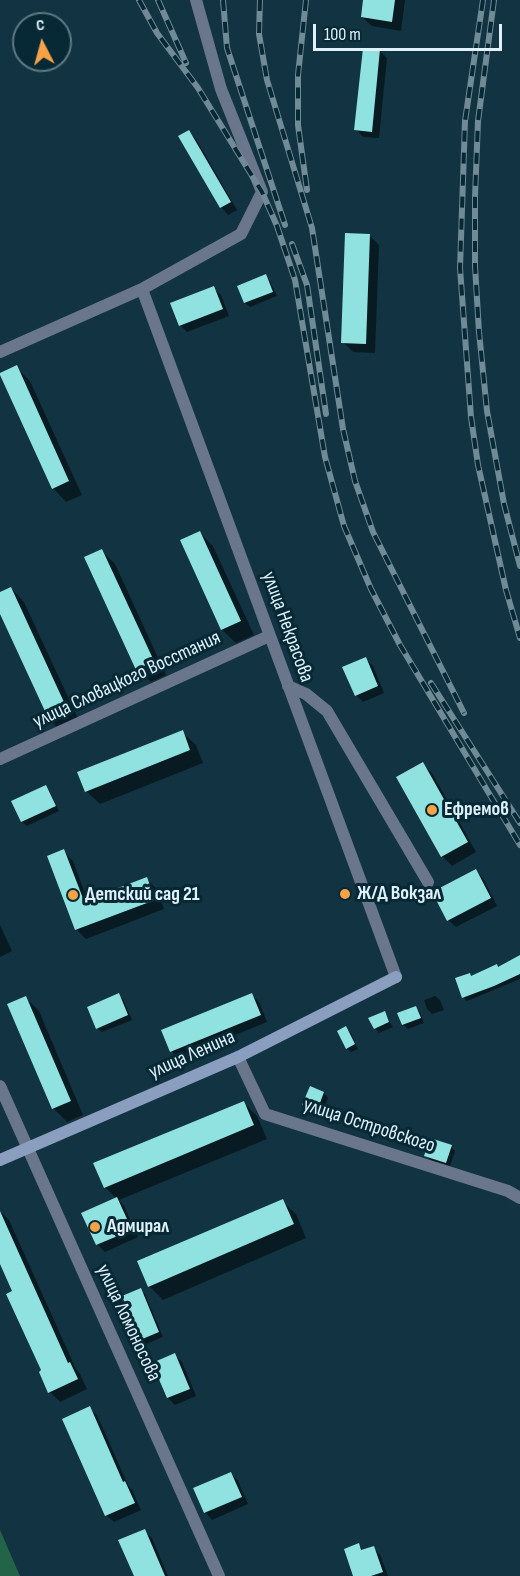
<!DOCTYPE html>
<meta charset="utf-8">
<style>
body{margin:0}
#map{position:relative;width:520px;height:1576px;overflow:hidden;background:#123341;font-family:"Sofia Sans Condensed",sans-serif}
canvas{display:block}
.north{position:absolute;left:12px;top:12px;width:60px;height:60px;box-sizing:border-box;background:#072936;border:2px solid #5d7984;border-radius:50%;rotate:354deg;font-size:16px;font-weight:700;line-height:24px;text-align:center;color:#dff1fa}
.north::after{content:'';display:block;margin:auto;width:21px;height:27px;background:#f6a247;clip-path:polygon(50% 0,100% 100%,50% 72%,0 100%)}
.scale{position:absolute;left:313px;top:24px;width:189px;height:27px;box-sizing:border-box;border:3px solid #dff1fa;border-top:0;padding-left:8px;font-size:18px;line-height:21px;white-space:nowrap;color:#dff1fa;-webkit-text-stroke:4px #072936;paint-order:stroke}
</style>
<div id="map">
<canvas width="520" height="1576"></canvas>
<div class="north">С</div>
<div class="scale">100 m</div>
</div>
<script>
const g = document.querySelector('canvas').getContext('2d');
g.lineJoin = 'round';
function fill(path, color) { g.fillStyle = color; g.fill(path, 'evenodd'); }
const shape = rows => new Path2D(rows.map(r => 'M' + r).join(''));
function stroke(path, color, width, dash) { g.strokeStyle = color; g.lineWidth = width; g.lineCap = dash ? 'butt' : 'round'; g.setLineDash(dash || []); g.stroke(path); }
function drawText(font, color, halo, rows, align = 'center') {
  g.font = font + ' "Sofia Sans Condensed",sans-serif'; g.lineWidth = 6; g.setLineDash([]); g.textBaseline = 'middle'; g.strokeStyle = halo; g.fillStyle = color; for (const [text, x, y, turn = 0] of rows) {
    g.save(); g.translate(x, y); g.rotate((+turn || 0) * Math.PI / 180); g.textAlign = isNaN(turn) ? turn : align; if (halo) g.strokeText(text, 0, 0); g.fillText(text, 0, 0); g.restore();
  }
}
const green = shape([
 [0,1530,20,1576,0,1576]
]);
const shadow = shape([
 [365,0,405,0,401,31,372,26,362,17],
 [380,51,387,58,379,138,363,137,356,129],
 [189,132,196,139,237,210,228,215,221,207,180,137],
 [369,235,379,245,375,353,353,352,343,342],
 [266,276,270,281,277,296,250,307,245,303,239,287],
 [213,288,221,295,229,316,187,332,180,325],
 [16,367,30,381,82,495,66,502,53,488],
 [200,533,213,546,254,635,236,643,222,630,182,541],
 [101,550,115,564,166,675,151,682,137,669],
 [11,588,24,602,82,727,65,735,51,721,0,610,0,593],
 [366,659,373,666,384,693,363,702,356,695],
 [182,732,196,745,203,763,100,804,86,791],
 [423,764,432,773,476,852,452,866,442,856],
 [46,787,50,792,59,811,27,826,22,822],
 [63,851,73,861,88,901,146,879,156,888,164,909,86,939,77,930,49,857],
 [476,871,483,878,497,906,456,927,448,920],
 [0,925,12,951,0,957],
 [520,957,520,979,467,1001,463,997,472,977,498,968],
 [118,995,123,999,132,1020,102,1032,97,1028],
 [252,995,259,1002,267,1022,178,1058,171,1051],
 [435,996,440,1000,444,1010,432,1014,427,1009,424,1000],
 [26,998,39,1011,83,1115,67,1122,53,1108],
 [416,1008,420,1012,424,1023,408,1029,403,1024],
 [384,1013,393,1027,379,1033,375,1028],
 [346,1028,351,1033,358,1049,351,1052,347,1048],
 [311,1088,324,1093,328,1098,321,1115,308,1110,304,1105],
 [243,1102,257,1116,267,1139,119,1200,124,1206,138,1237,105,1252,98,1245,83,1213,117,1199,105,1187],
 [451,1147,455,1151,450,1166,430,1160,426,1155],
 [282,1201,296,1214,306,1238,163,1300,149,1286],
 [0,1211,9,1220,76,1369,80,1374,87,1389,60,1402,50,1392,14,1292,0,1260],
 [141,1290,145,1294,163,1337,146,1344,142,1339],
 [175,1355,182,1362,196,1396,175,1405,168,1398],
 [89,1408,97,1415,128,1485,132,1490,141,1510,114,1522,106,1515],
 [231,1473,238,1481,248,1504,212,1520,205,1512],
 [144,1531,152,1538,168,1576,136,1576],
 [359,1545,364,1551,373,1548,380,1555,388,1576,355,1576]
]);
const building = shape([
 [363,0,395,0,392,22,361,17],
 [363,48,380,49,372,132,354,130],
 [189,130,231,202,220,208,178,136],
 [345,233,370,234,366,344,341,343],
 [266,274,273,292,244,303,237,286],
 [214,286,223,309,179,326,170,303],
 [17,365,69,481,52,489,0,375,0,373],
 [200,531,241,621,221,630,180,540],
 [102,549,154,661,136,670,84,557],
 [11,587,69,713,50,722,0,614,0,592],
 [366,657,378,686,355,696,342,667],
 [183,730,190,750,85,792,77,772],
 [423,762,468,842,441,857,396,777],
 [46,785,56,806,21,822,11,801],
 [64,849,84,901,147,877,155,900,75,930,47,856],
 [476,869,491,898,447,921,432,892],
 [520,955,520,974,494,986,462,998,455,978,470,973,471,976,497,964,498,967],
 [119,993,128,1015,96,1029,87,1007],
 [252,993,261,1015,170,1052,161,1030],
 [26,996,71,1101,52,1109,7,1004],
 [416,1006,421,1018,402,1025,397,1013],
 [385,1011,389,1022,374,1029,368,1018],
 [346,1026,355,1044,346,1049,337,1031],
 [310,1086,324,1092,317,1111,302,1105],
 [244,1101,254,1125,104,1188,93,1163],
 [430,1138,452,1145,446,1163,424,1156],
 [117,1197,132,1230,96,1245,81,1213],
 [283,1199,294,1224,148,1287,137,1261],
 [0,1211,68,1363,70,1362,78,1379,48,1393,39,1372,41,1370,6,1294,12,1291,0,1264],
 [141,1288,159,1332,140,1340,122,1296],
 [175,1353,190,1389,167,1398,152,1363],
 [90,1406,123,1482,125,1481,135,1503,105,1516,62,1419],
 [231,1472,242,1497,204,1513,193,1488],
 [145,1529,165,1576,134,1576,118,1540],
 [359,1543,361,1550,374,1546,383,1572,371,1576,353,1576,344,1549]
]);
const minor = shape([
 [142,289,396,977],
 [0,352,142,289,241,234,262,192,221,89,196,0],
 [288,686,306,694,327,711,428,882],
 [0,759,269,636],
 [238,1057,265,1114,508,1191,520,1198],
 [0,1086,219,1576]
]);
const secondary = shape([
 [0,1160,238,1057,396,977]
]);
const rail = shape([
 [139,0,157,33,198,88,262,192,277,226,295,280,325,457,344,526,371,589,400,645,520,845],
 [158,0,186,63],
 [223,0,227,48,285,225],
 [260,0,259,34,267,80,312,228,343,429,355,481,373,532,464,713],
 [306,0,298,75,298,125,307,190],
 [483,0,465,121,460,268,471,417,478,465,506,590,520,638],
 [494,0,478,121,475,197,475,266,479,332,487,411,504,504,520,566],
 [292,244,307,285,326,414],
 [431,683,520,823]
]);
const markers = [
 [432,810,6,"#f6a247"],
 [345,894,6,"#f6a247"],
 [73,895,6,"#f6a247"],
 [95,1227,6,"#f6a247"]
];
const streetNames = [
 ["улица Некрасова",287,627,70],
 ["улица Словацкого Восстания",127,680,-25],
 ["улица Ленина",192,1055,-24],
 ["улица Островского",369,1126,18],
 ["улица Ломоносова",128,1323,65]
];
const poiNames = [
 ["Ефремов",444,810],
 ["Ж/Д Вокзал",357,894],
 ["Детский сад 21",85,895],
 ["Адмирал",107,1227]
];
fill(green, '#236348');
fill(shadow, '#0007');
fill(building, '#90e2e1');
stroke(minor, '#6a768b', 12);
stroke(secondary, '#8a9ebf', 12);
stroke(rail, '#708a96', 6);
stroke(rail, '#072936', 4, [11]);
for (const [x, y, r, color] of markers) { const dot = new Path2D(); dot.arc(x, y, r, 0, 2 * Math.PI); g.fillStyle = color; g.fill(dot); stroke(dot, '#072936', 2); }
drawText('20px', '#dff1fa', '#072936', streetNames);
drawText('bold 20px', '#dff1fa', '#072936', poiNames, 'left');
</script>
